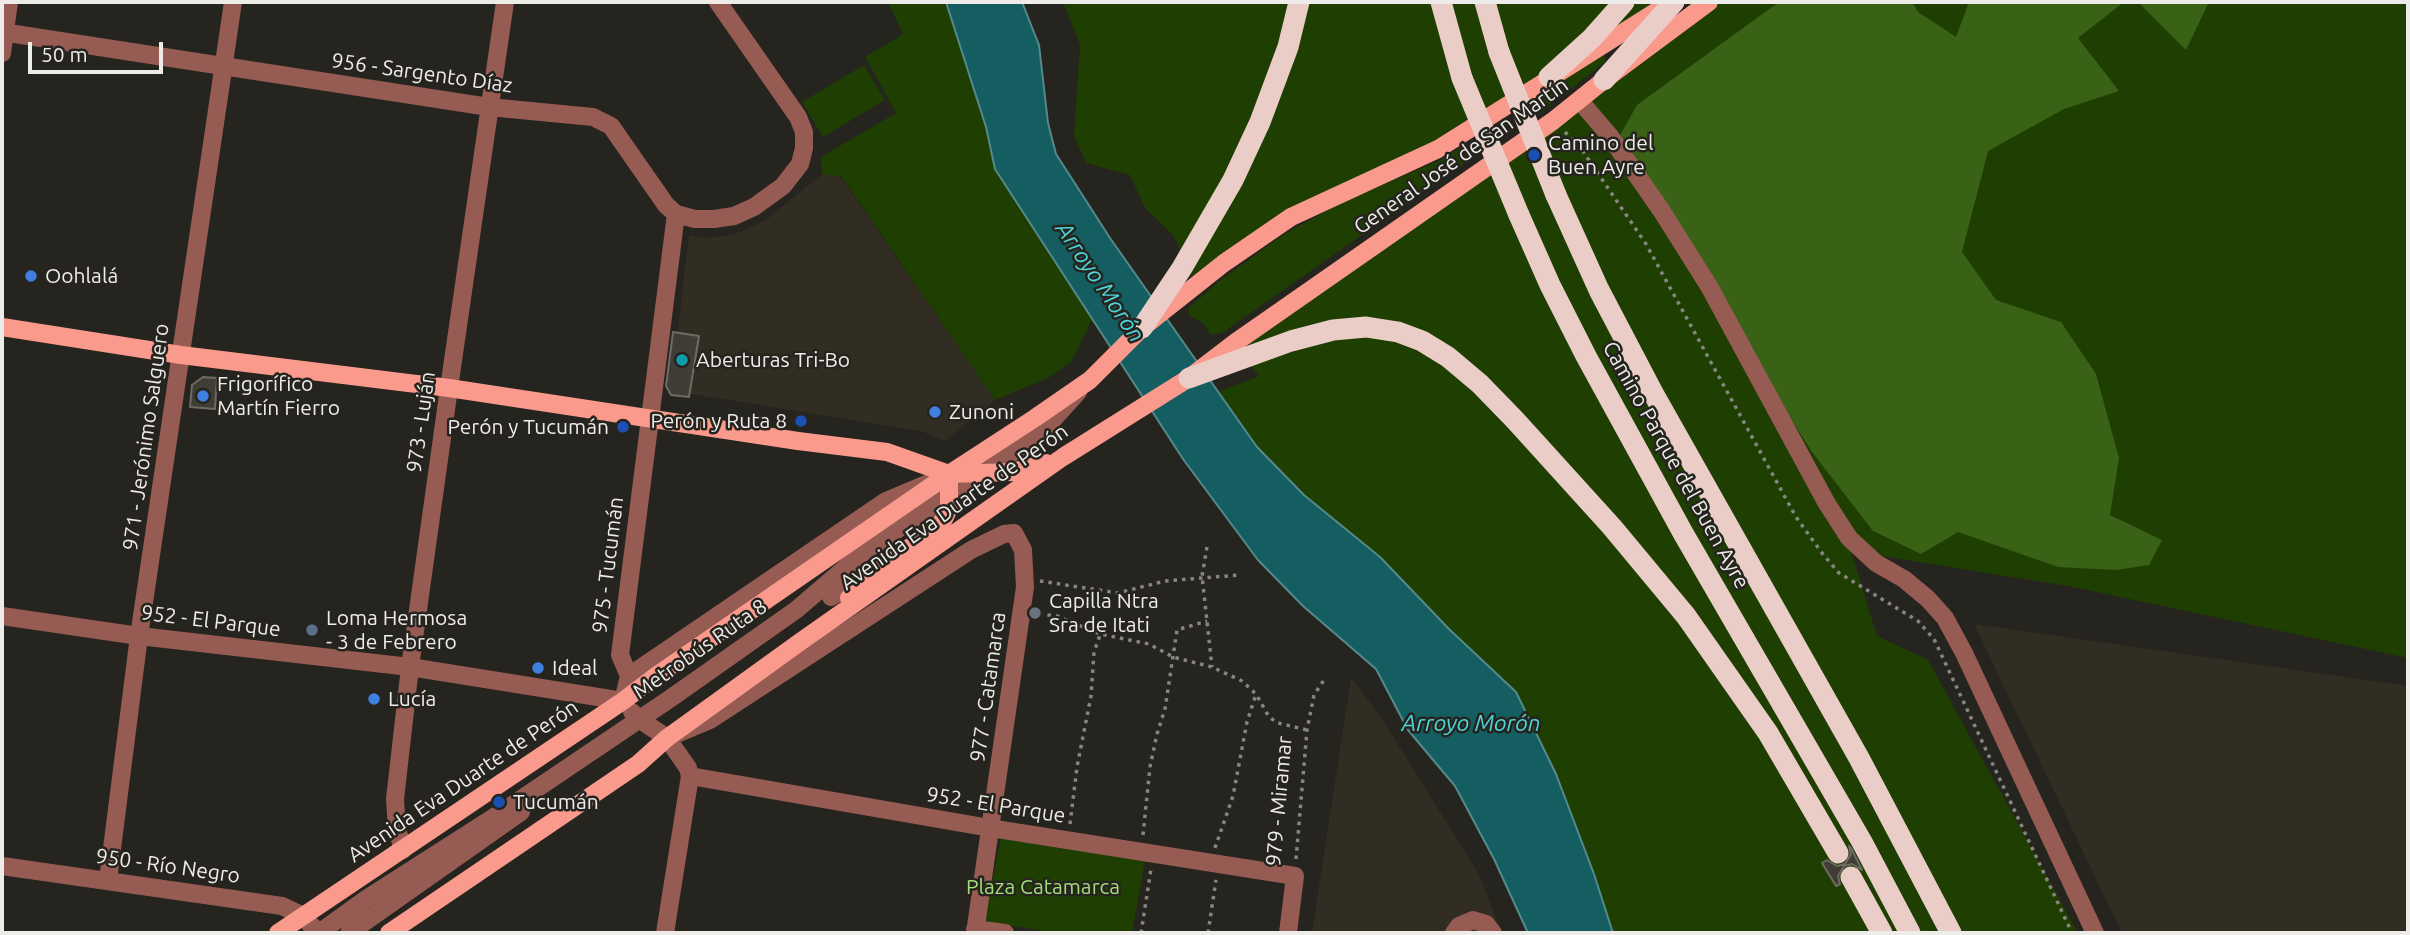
<!DOCTYPE html>
<meta charset="utf-8">
<style>
body{margin:0}
#map{position:relative;width:2410px;height:935px;overflow:hidden;background:#26241e;font-family:Ubuntu,sans-serif}
canvas{display:block}
.frame{position:absolute;inset:0;border:4px solid #eeece9;pointer-events:none}
.scale{position:absolute;left:28px;top:42px;width:135px;height:32px;box-sizing:border-box;border:4px solid #eeece9;border-top:0;padding-left:9px;font-size:21px;line-height:24px;white-space:nowrap;color:#eeece9;-webkit-text-stroke:5px #26241e;paint-order:stroke}
</style>
<div id="map">
<canvas width="2410" height="935"></canvas>
<div class="frame"></div>
<div class="scale">50 m</div>
</div>
<script>
const g = document.querySelector('canvas').getContext('2d');
g.lineJoin = 'round';
function fill(path, color) { g.fillStyle = color; g.fill(path, 'evenodd'); }
const shape = rows => new Path2D(rows.map(r => 'M' + r).join(''));
function stroke(path, color, width, dash) { g.strokeStyle = color; g.lineWidth = width; g.lineCap = dash ? 'butt' : 'round'; g.setLineDash(dash || []); g.stroke(path); }
function drawText(font, color, halo, rows, align = 'center') {
  g.font = font + ' Ubuntu,sans-serif'; g.lineWidth = 5; g.setLineDash([]); g.textBaseline = 'middle'; g.strokeStyle = halo; g.fillStyle = color; for (const [text, x, y, turn = 0] of rows) {
    g.save(); g.translate(x, y); g.rotate((+turn || 0) * Math.PI / 180); g.textAlign = isNaN(turn) ? turn : align; if (halo) g.strokeText(text, 0, 0); g.fillText(text, 0, 0); g.restore();
  }
}
const built = shape([
 [822,174,840,176,995,400,945,441,921,431,685,393,672,382,689,235,707,238,735,234,766,220],
 [1974,624,2408,686,2408,933,2122,933],
 [1351,678,1379,714,1480,876,1501,933,1312,933]
]);
const green = shape([
 [888,2,946,2,986,127,995,169,1092,319,1072,361,1050,377,995,400,841,176,822,174,821,157,896,113,865,57,903,34],
 [1063,2,1671,2,1465,133,1335,195,1197,284,1173,235,1145,208,1130,175,1086,163,1074,135,1080,45],
 [1709,2,2408,2,2408,658,2068,586,1851,551,1877,636,1928,660,2078,933,1613,933,1594,874,1556,774,1516,692,1449,629,1380,557,1304,495,1257,447,1218,392,1259,376,1244,358,1236,342],
 [1598,55,1605,56,1604,63,1539,114,1533,99],
 [864,65,885,100,823,137,802,102],
 [1464,146,1469,160,1222,333,1211,335,1202,322,1189,316,1188,309,1218,282,1284,234,1343,202,1438,161],
 [1001,836,1145,861,1132,933,1056,933,985,921]
]);
const forest = shape([
 [1779,2,1912,2,1918,12,1956,37,1969,2,2124,2,2078,38,2119,91,2064,109,1988,151,1962,252,1996,300,2061,322,2096,374,2119,458,2110,515,2162,540,2149,565,2116,570,2058,567,1958,532,1921,554,1873,531,1812,452,1661,215,1614,146,1637,105],
 [2138,2,2209,2,2186,50]
]);
const water = shape([
 [946,2,1022,2,1039,45,1048,123,1056,154,1110,238,1257,447,1304,495,1380,557,1449,629,1516,692,1556,774,1594,874,1613,933,1528,933,1494,859,1455,786,1408,730,1376,669,1303,606,1258,560,1183,459,995,169,986,127,946,2]
]);
const building = shape([
 [673,332,699,336,689,397,671,395,666,386,673,332],
 [203,377,217,378,215,409,190,407,192,385,203,377],
 [1849,846,1851,848,1862,870,1852,864,1844,866,1838,876,1840,884,1836,886,1822,863,1827,860,1837,866,1845,864,1851,854,1849,846]
]);
const path = shape([
 [1565,132,1580,147,1646,244,1796,517,1822,553,1839,573,1918,621,1934,639,2072,933],
 [1207,547,1202,576,1212,667],
 [1040,581,1118,593,1165,581,1239,575],
 [1039,614,1057,616,1100,634,1149,644,1173,657,1212,667,1242,681,1256,694,1269,717,1278,723,1307,730],
 [1070,824,1077,767,1091,696,1094,652,1100,635],
 [1143,835,1150,767,1157,734,1165,709,1177,630,1207,621],
 [1215,848,1233,796,1247,722,1256,694],
 [1296,859,1307,730,1314,695,1326,677],
 [1141,933,1151,869],
 [1208,933,1216,880]
]);
const minor = shape([
 [2,32,489,107,593,117,611,126,666,205,676,214,695,219,714,219,734,216,754,207,783,186,800,164,804,148,804,132,798,117,718,2],
 [2,53,9,2],
 [1580,101,1609,135,1661,210,1710,288,1826,502,1849,538,1876,563,1904,579,1928,599,1945,618,1964,653,2095,933],
 [831,597,864,578],
 [2,616,139,636,410,667,623,701],
 [629,676,886,501,931,482],
 [623,701,629,676,620,655,676,214],
 [632,712,639,719,667,738,688,768,690,776,665,933],
 [679,733,710,720,971,550,1004,534,1014,533,1023,550,1025,587,975,933],
 [690,776,990,828,1295,876,1288,933],
 [403,850,397,829,395,799,410,667,449,388,505,2],
 [2,866,282,906,303,916,318,933],
 [108,880,139,636,233,2],
 [975,929,1005,933],
 [319,933,366,899,505,810,671,698,796,610,865,551,1039,435,1078,392],
 [349,933,521,812],
 [1454,933,1459,926,1473,920,1486,924,1493,933]
]);
const major = shape([
 [2,327,181,355,449,388,798,441,887,452,949,474,1013,472,1046,463],
 [849,598,873,573,933,531,944,519,949,508,949,474],
 [278,933,623,701,656,676,949,474,1035,418,1090,380,1142,328,1224,263,1291,217,1438,149,1668,4],
 [389,933,638,764,667,738,800,642,1063,457,1189,378,1236,342,1553,121,1604,80,1709,2]
]);
const highway = shape([
 [1441,2,1462,78],
 [1485,2,1499,52],
 [1549,77,1592,38,1624,2],
 [1604,80,1674,2],
 [1556,195,1599,290,1653,393,1859,758,1951,933],
 [1519,215,1550,285,1586,356,1683,533,1862,842,1910,933],
 [1142,328,1182,268,1233,180,1260,122,1288,47,1299,2],
 [1189,378,1291,341,1333,330,1366,327,1398,332,1422,341,1448,357,1480,384,1515,420,1612,527,1686,616,1768,733,1838,853],
 [1851,877,1882,933]
]);
const highwayBridge = shape([
 [1499,52,1556,195],
 [1462,78,1519,215]
]);
const markers = [
 [1534,155,7,"#1a4fb4"],
 [31,276,7,"#3f7fe0"],
 [682,360,7,"#0f9aa8"],
 [203,396,7,"#3f7fe0"],
 [935,412,7,"#3f7fe0"],
 [801,421,7,"#1a4fb4"],
 [623,427,7,"#1a4fb4"],
 [1035,613,7,"#6b7280"],
 [312,630,7,"#5c6f8a"],
 [538,668,7,"#3f7fe0"],
 [374,699,7,"#3f7fe0"],
 [499,802,7,"#1a4fb4"]
];
const streetNames = [
 ["956 - Sargento Díaz",422,73,8],
 ["General José de San Martín",1461,156,-35],
 ["973 - Luján",421,422,-82],
 ["971 - Jerónimo Salguero",146,437,-82],
 ["Camino Parque del Buen Ayre",1676,465,61],
 ["Avenida Eva Duarte de Perón",954,507,-35],
 ["975 - Tucumán",608,565,-83],
 ["952 - El Parque",211,621,7],
 ["Metrobús Ruta 8",700,649,-35],
 ["977 - Catamarca",988,687,-82],
 ["Avenida Eva Duarte de Perón",463,781,-34],
 ["979 - Miramar",1279,801,-85],
 ["952 - El Parque",996,805,9],
 ["950 - Río Negro",168,866,8]
];
const poiNames = [
 ["Camino del",1548,143],
 ["Buen Ayre",1548,167],
 ["Oohlalá",45,276],
 ["Aberturas Tri-Bo",696,360],
 ["Frigorífico",217,384],
 ["Martín Fierro",217,408],
 ["Zunoni",949,412],
 ["Perón y Ruta 8",787,421,"right"],
 ["Perón y Tucumán",609,427,"right"],
 ["Capilla Ntra",1049,601],
 ["Sra de Itati",1049,625],
 ["Loma Hermosa",326,618],
 ["- 3 de Febrero",326,642],
 ["Ideal",552,668],
 ["Lucía",388,699],
 ["Tucumán",513,802]
];
const parkNames = [
 ["Plaza Catamarca",1043,887]
];
const waterNames = [
 ["Arroyo Morón",1100,282,56],
 ["Arroyo Morón",1471,723]
];
fill(built, '#322d22');
fill(green, '#1f3e02');
fill(forest, '#396216');
fill(water, '#145e61');
stroke(water, '#55898a', 2);
fill(building, '#403d37');
stroke(building, '#6e6a64', 2);
stroke(path, '#878580', 3.5, [3.5, 5]);
stroke(minor, '#965b53', 18);
stroke(major, '#fa9a8c', 18);
stroke(highway, '#ebcdc8', 21);
stroke(highwayBridge, '#ebcdc8', 21);
for (const [x, y, r, color] of markers) { const dot = new Path2D(); dot.arc(x, y, r, 0, 2 * Math.PI); g.fillStyle = color; g.fill(dot); stroke(dot, '#26241e', 2.5); }
drawText('21px', '#eeece9', '#26241e', streetNames);
drawText('21px', '#eeece9', '#26241e', poiNames, 'left');
drawText('21px', '#a2dd7a', '#26241e', parkNames);
drawText('italic 23px', '#4ed5da', '#26241e', waterNames);
</script>
